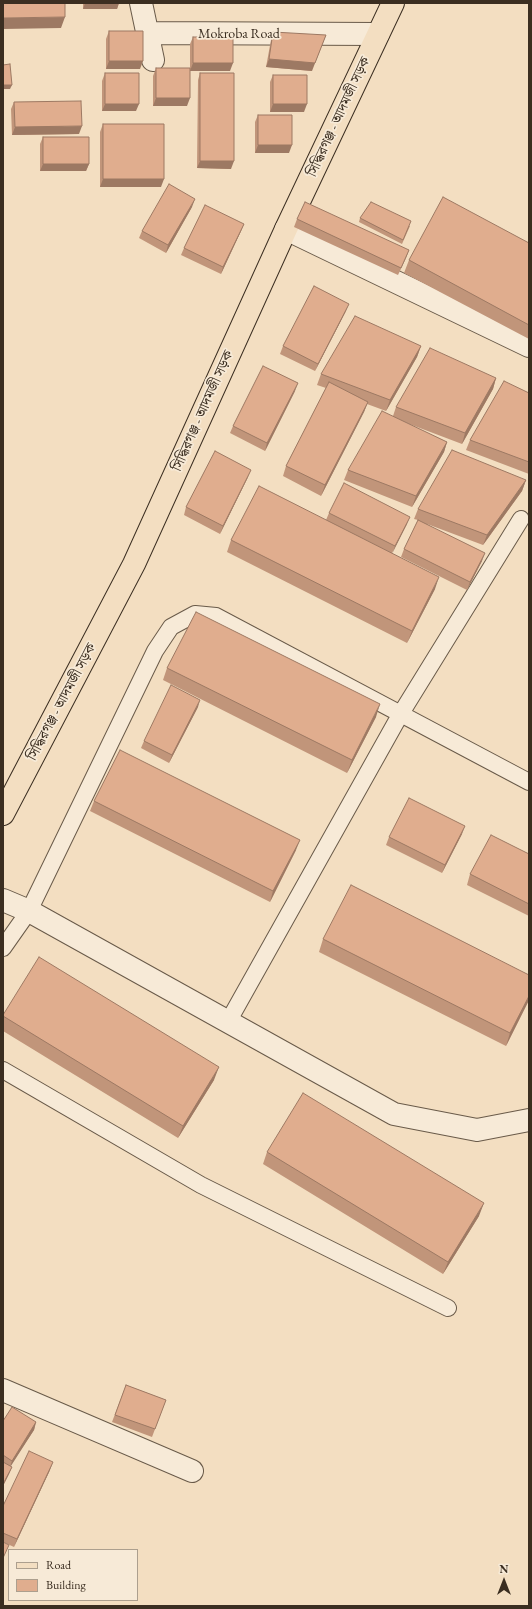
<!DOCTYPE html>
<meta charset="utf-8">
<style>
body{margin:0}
#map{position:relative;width:532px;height:1609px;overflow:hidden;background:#f3dec1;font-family:"EB Garamond",serif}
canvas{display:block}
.frame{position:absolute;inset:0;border:4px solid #3b2e21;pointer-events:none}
.legend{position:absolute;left:8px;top:1549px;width:130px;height:52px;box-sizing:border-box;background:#f7ead7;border:1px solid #ac9f8e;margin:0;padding:5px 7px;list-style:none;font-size:12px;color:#3b2e21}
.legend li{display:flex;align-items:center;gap:8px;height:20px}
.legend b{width:20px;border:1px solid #ac9f8e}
.north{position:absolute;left:484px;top:1561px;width:40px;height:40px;-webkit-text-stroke:3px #f7ead7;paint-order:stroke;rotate:0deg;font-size:11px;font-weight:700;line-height:16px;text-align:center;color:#3b2e21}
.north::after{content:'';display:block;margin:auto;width:14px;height:18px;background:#3b2e21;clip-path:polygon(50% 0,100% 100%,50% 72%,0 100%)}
</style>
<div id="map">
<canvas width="532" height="1609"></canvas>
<div class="frame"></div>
<ul class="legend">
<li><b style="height:5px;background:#f3dec1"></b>Road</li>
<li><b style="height:11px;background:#e0ad8e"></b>Building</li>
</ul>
<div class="north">N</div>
</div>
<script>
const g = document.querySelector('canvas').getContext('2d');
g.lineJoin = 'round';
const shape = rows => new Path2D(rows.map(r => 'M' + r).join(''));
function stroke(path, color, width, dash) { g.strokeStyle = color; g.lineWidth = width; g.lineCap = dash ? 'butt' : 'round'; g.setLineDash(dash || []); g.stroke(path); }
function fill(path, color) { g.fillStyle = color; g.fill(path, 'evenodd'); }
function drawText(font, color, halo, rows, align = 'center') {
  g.font = font + ' "EB Garamond","Noto Serif Bengali",serif'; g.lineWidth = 3.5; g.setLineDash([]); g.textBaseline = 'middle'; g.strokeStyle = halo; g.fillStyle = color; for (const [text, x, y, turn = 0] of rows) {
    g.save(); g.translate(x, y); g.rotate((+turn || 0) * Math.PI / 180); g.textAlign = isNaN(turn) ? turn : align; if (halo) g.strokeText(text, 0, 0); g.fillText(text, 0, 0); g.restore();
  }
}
const service = shape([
 [3,948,29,911,155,651,171,627,195,614,216,616,529,782],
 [228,1022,400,715,521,519],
 [3,1070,201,1185,448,1308]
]);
const minor = shape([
 [141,3,153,60],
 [148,33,378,34],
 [286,229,529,346],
 [3,900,29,911,394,1114,477,1130,529,1120],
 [3,1390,192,1471]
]);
const primary = shape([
 [3,814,134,564,286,229,393,3]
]);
const wall = shape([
 [83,3,119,3,117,9,83,9],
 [109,31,140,69,106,69,106,39],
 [273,32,312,71,266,67,271,40],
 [193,37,230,71,190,71,190,44],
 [156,68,187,106,153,106,153,76],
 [105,73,136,111,102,111,102,81],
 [200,73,231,169,197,168,198,80],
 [273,75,304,112,270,112,270,82],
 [14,102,79,134,12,135,11,109],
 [258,115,289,153,255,153,255,122],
 [103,124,161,187,100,187,100,132],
 [43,137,89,164,86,171,40,171,40,144],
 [192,207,166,253,139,238,142,231],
 [360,218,410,226,402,244,359,222],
 [297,219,409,250,398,275,294,227],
 [244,224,241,231,221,274,181,255,184,248],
 [529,243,529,339,404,273,409,260],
 [346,311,315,371,280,354,283,346],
 [421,346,417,357,386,411,367,404,364,412,321,496,283,476,286,466,326,388,317,385,321,374],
 [496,378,493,389,462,444,404,422,447,442,444,452,412,507,344,480,348,470,393,416,396,407],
 [295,391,265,451,230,433,233,426],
 [529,393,529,474,466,450,470,440],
 [248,477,220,534,184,515,186,507],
 [526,480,522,491,483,545,427,524,482,561,467,590,401,557,404,549,418,520,414,519,418,509],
 [329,513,407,524,392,553,435,589,407,643,227,552,231,540,326,520],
 [167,668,376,717,347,773,163,680],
 [198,707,169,763,141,748,144,741],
 [94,801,296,850,270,902,90,811],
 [462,834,442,873,386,845,389,837],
 [529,854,529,916,467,885,470,874],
 [323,939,529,975,529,1000,506,1046,319,952],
 [3,1015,214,1080,178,1138,3,1031],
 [267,1152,479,1216,443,1274,263,1164],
 [126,1385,166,1400,152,1437,112,1422],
 [3,1421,36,1422,34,1430,10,1466,12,1467,9,1474,3,1486],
 [50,1470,14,1547,3,1542,3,1506]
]);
const shadedWall = shape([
 [85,3,119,3,117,9,83,9],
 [65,17,61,28,3,29,3,18],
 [326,35,312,71,266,67,269,59],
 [109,61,143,61,140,69,106,69],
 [193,63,233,63,230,71,190,71],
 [3,85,12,85,10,89,3,89],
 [156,98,190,98,187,106,153,106],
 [105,104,139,104,136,111,102,111],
 [273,104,307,104,304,112,270,112],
 [82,126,79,134,12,135,15,127],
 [258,145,292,145,289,153,255,153],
 [200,161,234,161,231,169,197,168],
 [43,164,89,164,86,171,40,171],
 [103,179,164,179,161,187,100,187],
 [195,199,192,207,166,253,168,245],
 [244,224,241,231,221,274,223,267],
 [409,250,406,258,398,275,401,268],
 [349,304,346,311,315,371,318,364],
 [421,346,417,357,386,411,390,400],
 [496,378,493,389,462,444,465,433],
 [298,383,295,391,265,451,267,443],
 [368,402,364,412,321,496,325,485],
 [447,442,444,452,412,507,416,496],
 [251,470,248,477,220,534,223,526],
 [526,480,522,491,483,545,487,535],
 [410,517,407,524,392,554,395,546],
 [485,553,482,561,467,590,470,582],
 [439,577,435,589,407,643,412,631],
 [200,700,198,707,169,763,172,755],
 [380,704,376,717,347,773,352,760],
 [465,826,462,834,442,873,445,865],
 [300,840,296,850,270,902,273,891],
 [529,996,529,1000,506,1046,510,1033],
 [219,1067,214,1080,178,1138,183,1126],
 [484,1203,479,1216,443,1274,448,1262],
 [36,1422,34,1430,9,1469,12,1461],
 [53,1462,50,1470,14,1547,17,1539],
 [12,1467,9,1474,3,1486,3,1484]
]);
const building = shape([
 [3,3,65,3,65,17,3,18,3,3],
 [109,31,143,31,143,61,109,61,109,31],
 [273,32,326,35,315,63,269,59,273,32],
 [193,37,233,37,233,63,193,63,193,37],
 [10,64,12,85,3,85,3,65,10,64],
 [156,68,190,68,190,98,156,98,156,68],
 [105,73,139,73,139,104,105,104,105,73],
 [200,73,234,73,234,161,200,161,200,73],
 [273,75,307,75,307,104,273,104,273,75],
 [81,101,82,126,15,127,14,102,81,101],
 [258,115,292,115,292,145,258,145,258,115],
 [103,124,164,124,164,179,103,179,103,124],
 [43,137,89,137,89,164,43,164,43,137],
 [169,184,195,199,168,245,142,231,169,184],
 [443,197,529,243,529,325,409,260,443,197],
 [305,202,409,250,401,268,297,219,305,202],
 [371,202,411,221,403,240,360,218,371,202],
 [205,205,244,224,223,267,184,248,205,205],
 [314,286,349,304,318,364,283,346,314,286],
 [355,316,421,346,390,400,321,374,355,316],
 [430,348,496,378,465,433,396,407,430,348],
 [263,366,298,383,267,443,233,426,263,366],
 [504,381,529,393,529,462,470,440,504,381],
 [329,382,368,402,325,485,286,466,329,382],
 [382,411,447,442,416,496,348,470,382,411],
 [452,450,526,480,487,535,418,509,452,450],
 [215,451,251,470,223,526,186,507,215,451],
 [344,483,410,517,395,546,329,513,344,483],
 [259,486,439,577,412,631,231,540,259,486],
 [418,520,485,553,470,582,404,549,418,520],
 [196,612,380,704,352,760,167,668,196,612],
 [171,685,200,700,172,755,144,741,171,685],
 [120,750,300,840,273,891,94,801,120,750],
 [409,798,465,826,445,865,389,837,409,798],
 [491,835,529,854,529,904,470,874,491,835],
 [351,885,529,975,529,996,510,1033,323,939,351,885],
 [39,957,219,1067,183,1126,3,1016,3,1015,39,957],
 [303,1093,484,1203,448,1262,267,1152,303,1093],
 [126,1385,166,1400,155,1429,115,1415,126,1385],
 [12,1407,36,1422,12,1461,3,1455,3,1421,12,1407],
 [29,1451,53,1462,17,1539,3,1533,3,1506,29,1451],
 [3,1462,12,1467,3,1484,3,1462],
 [3,1542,9,1545,3,1558,3,1542]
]);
const streetNames = [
 ["Mokroba Road",239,34],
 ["সিদ্ধিরগঞ্জ - আদমজী সড়ক",339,117,-65],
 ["সিদ্ধিরগঞ্জ - আদমজী সড়ক",203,411,-66],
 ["সিদ্ধিরগঞ্জ - আদমজী সড়ক",62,702,-62]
];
stroke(service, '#695a49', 18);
stroke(minor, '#695a49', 24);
stroke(primary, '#3b2e21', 24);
stroke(service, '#f7ead7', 16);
stroke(minor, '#f7ead7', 22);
stroke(primary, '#f3dec1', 22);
fill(wall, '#c1957a');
fill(shadedWall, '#9d7963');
fill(building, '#e0ad8e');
stroke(building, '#9d7963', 1);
drawText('14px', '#3b2e21', '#f7ead7', streetNames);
</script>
